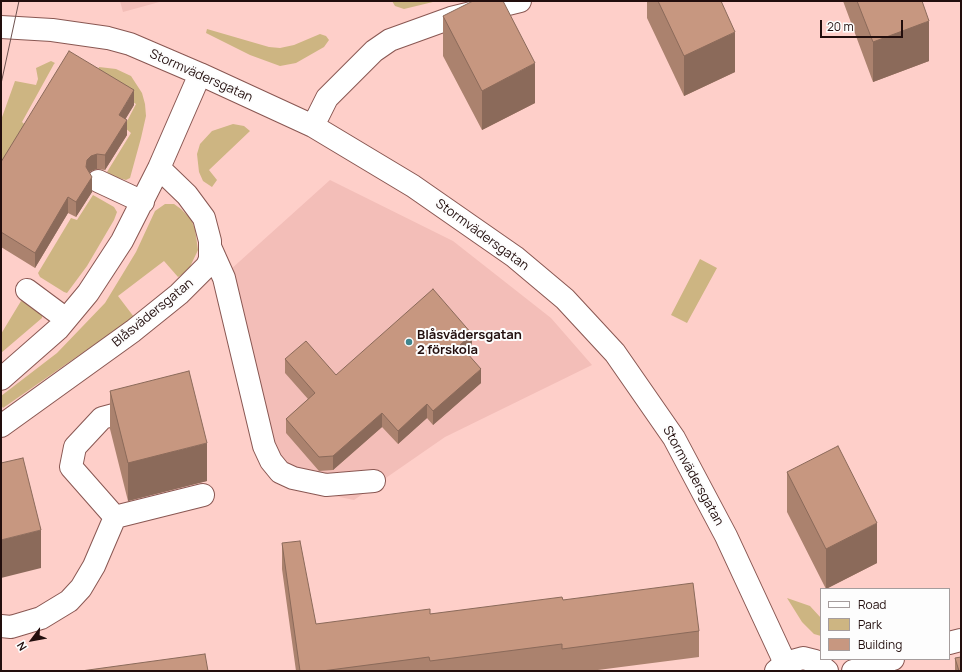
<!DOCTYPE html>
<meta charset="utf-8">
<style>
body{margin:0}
#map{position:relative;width:962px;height:672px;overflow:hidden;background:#fecfc9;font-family:Manrope,sans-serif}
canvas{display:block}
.frame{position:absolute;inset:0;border:2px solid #220e0d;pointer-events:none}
.legend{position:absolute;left:820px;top:588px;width:130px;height:72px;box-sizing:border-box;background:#fdfdfd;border:1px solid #a59d9d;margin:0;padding:5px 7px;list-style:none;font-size:12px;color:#220e0d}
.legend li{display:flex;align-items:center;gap:8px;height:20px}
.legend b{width:20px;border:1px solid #a59d9d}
.north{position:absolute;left:12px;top:620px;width:40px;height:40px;-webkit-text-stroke:3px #fdfdfd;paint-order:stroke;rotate:238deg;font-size:11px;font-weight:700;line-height:16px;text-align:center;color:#220e0d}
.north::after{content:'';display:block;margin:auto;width:14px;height:18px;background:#220e0d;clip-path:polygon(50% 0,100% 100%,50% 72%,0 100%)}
.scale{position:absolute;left:820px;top:20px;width:83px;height:18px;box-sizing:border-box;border:2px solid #220e0d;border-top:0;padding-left:5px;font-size:12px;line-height:14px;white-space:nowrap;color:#220e0d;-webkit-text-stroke:3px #fdfdfd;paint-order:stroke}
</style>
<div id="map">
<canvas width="962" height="672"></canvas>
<div class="frame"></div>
<ul class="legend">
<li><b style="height:5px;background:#fff"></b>Road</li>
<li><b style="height:11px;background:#cdb582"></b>Park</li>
<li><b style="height:11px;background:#c79780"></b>Building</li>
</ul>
<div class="north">N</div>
<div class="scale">20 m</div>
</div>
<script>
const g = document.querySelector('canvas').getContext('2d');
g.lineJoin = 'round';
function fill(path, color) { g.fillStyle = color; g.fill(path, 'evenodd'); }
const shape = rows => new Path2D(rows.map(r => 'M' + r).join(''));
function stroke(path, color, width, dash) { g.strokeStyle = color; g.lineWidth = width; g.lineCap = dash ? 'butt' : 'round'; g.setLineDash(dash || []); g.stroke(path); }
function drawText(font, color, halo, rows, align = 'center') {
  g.font = font + ' Manrope,sans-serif'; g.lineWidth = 4; g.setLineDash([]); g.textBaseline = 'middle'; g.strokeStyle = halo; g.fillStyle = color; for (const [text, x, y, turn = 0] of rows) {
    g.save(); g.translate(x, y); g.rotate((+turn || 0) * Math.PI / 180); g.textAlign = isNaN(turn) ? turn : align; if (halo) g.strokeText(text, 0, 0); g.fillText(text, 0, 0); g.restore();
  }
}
const built = shape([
 [120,1,163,1,123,12],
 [330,180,453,241,551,318,592,365,445,437,354,500,281,485,230,270]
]);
const green = shape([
 [392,1,437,1,404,9,395,6],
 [207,29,269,47,280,48,294,45,320,34,326,36,329,40,324,47,296,63,280,66,250,55,206,33],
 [51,61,55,63,54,64,22,122,30,129,1,177,1,120,15,81,36,85,38,79,36,68],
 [99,67,116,69,131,76,142,93,145,104,146,116,141,138,130,178,126,180,115,177,107,172,131,133,124,127,136,104,96,79],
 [233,124,244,126,250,131,209,170,217,180,212,187,203,181,199,172,197,154,200,144,212,131],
 [93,195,114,207,117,212,114,220,87,266,67,293,64,292,40,277,38,273,71,218,77,220],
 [165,204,174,204,181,209,191,219,195,229,198,250,188,271,178,277,164,261,118,296,134,317,3,408,1,405,1,396,57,353,105,303,136,252,155,211],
 [700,259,717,268,687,323,671,315],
 [21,301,29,303,42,315,42,318,1,353,1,334],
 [787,598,810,606,821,618,821,636,814,634,802,622]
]);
const minor = shape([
 [1,27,52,30,108,38,130,44,200,74,313,126,413,186,515,257,565,299,615,353,674,438,726,536,785,663],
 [313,126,327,98,374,51,390,40,451,18,520,1],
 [98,181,143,202],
 [211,249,224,278,264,446,271,461,280,472,293,478,326,485,374,481],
 [27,290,66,319],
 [1,379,58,329,88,293,122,241,159,168,200,74],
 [139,408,102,418,75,447,71,467,115,517,203,495],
 [1,426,133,331,179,294,207,266,210,259,210,241,204,218,187,195,159,168],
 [1,626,11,627,41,618,69,601,81,588,94,566,115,517],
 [949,643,961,640],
 [776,671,785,663,803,658,815,661,827,671],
 [853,671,893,659]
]);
const tram = shape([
 [1,84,19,1]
]);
const wall = shape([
 [647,1,721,1,735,72,684,96,647,18],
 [843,1,922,1,929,61,873,82],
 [443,16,535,103,482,130,443,56],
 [134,105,125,119,127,135,105,170,97,169,91,171,89,173,92,192,76,217,68,213,35,268,1,247,1,162],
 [472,347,466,353,481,383,433,425,427,418,398,444,382,427,333,470,319,471,286,433,286,419,308,399,285,373,285,359,336,375],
 [110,391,207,481,128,501,110,429],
 [787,472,877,563,826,589,787,512],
 [282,543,316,624,430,614,563,600,699,631,699,657,590,671,562,671,562,670,551,671,296,671,282,569],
 [955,658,961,671,955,671]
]);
const shadedWall = shape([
 [929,21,929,61,873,82,873,42],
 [735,32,735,72,684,96,684,56],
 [535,63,535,103,482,130,482,91],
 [134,90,134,105,119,130,119,115],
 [127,120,127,135,105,170,105,155],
 [97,154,97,169,91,171,87,175,86,167,87,160,91,156],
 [92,177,92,192,76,217,76,202],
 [68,197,68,213,35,268,35,253],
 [472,334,472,347,460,359,460,345],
 [481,369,481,383,433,425,433,411],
 [427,404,427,418,398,444,398,431],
 [382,413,382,427,333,470,333,456],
 [207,443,207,481,128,501,128,463],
 [877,523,877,563,826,589,826,549],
 [41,530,41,568,1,578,1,540]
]);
const building = shape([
 [473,1,503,1,535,63,482,91,443,16,473,1],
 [658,1,721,1,735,32,684,56,658,1],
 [857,1,922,1,929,21,873,42,857,1],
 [69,51,134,90,119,115,127,120,105,155,97,154,91,156,87,160,86,167,92,177,76,202,68,197,35,253,1,232,1,162,69,51],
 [433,289,472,334,460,345,481,369,433,411,427,404,398,431,382,413,333,456,319,457,286,419,315,393,285,359,306,341,336,375,433,289],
 [189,371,207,443,128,463,110,391,189,371],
 [838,446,877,523,826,549,787,472,838,446],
 [23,458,41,530,1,540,1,463,23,458],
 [300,541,316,624,430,609,430,614,562,597,563,600,693,583,699,631,562,649,562,644,430,661,429,657,322,671,300,671,282,543,300,541],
 [205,654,208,671,81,671,205,654],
 [961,657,961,671,959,671,955,658,961,657]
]);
const markers = [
 [409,342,4,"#3e858e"]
];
const streetNames = [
 ["Stormvädersgatan",201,76,24],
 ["Stormvädersgatan",482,235,36],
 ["Blåsvädersgatan",153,313,-39],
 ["Stormvädersgatan",693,476,61]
];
const poiNames = [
 ["Blåsvädersgatan",417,335],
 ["2 förskola",417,350]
];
fill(built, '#f3beb8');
fill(green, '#cdb582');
stroke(minor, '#895752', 24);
stroke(minor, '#fff', 22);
stroke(tram, '#6e514e', 1);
fill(wall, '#ab826e');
fill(shadedWall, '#8b6a5a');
fill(building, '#c79780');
stroke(building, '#8b6a5a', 1);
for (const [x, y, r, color] of markers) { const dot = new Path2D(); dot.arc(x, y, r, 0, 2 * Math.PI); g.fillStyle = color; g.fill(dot); stroke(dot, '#fdfdfd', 1.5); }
drawText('13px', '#220e0d', '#fdfdfd', streetNames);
drawText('bold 13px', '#220e0d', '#fdfdfd', poiNames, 'left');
</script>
